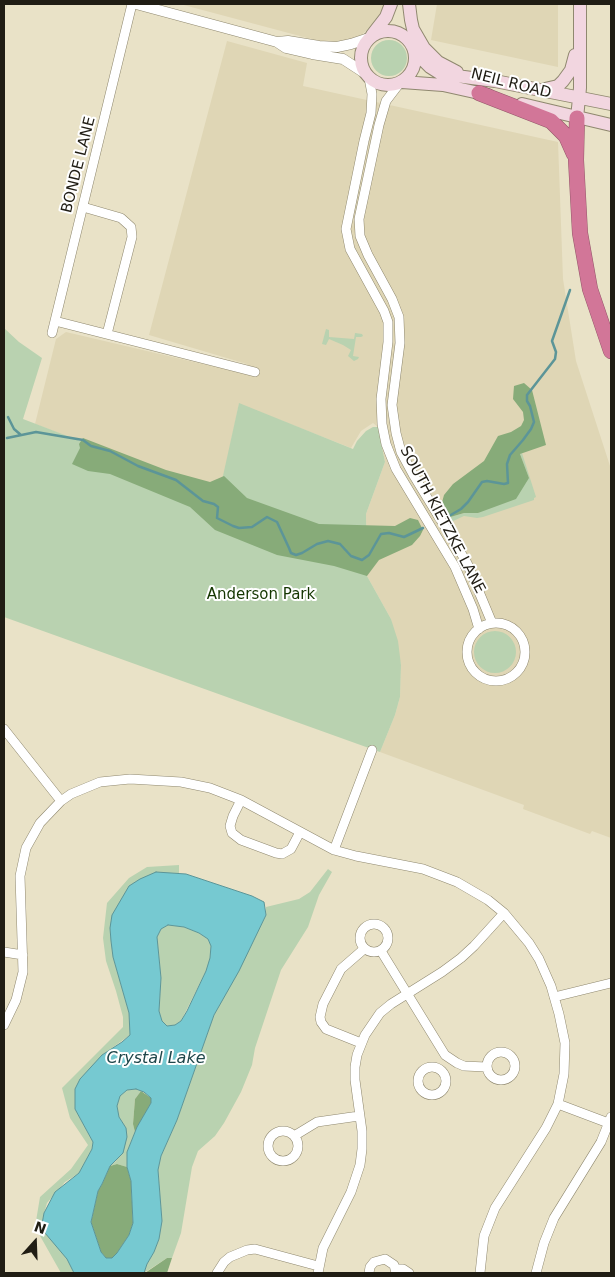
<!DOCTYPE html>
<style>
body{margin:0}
#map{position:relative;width:615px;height:1277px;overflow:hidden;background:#e9e2c7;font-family:"DejaVu Sans",sans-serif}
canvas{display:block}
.frame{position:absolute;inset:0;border:5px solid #201d14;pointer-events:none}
.north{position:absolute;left:10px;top:1217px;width:50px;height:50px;-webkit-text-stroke:4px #fff;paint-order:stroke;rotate:20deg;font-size:14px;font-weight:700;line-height:20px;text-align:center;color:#201d14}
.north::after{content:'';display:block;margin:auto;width:18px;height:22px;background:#201d14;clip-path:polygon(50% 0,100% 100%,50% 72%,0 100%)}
</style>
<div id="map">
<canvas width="615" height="1277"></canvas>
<div class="frame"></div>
<div class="north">N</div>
</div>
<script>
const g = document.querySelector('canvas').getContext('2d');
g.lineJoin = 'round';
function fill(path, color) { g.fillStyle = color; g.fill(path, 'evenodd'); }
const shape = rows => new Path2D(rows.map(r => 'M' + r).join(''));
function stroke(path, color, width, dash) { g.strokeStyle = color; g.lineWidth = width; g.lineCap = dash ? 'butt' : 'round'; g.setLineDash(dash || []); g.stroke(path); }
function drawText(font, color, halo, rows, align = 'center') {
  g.font = font + ' "DejaVu Sans",sans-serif'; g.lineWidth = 4; g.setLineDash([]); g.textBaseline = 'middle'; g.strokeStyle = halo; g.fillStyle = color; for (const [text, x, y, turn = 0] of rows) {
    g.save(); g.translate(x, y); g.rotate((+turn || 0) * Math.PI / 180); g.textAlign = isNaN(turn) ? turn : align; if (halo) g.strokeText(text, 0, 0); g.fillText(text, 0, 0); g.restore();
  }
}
const built = shape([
 [180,4,386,4,377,19,359,38,330,44],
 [437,4,558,4,558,67,431,40],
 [227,41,307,63,303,86,558,142,563,279,576,361,611,469,611,838,592,831,590,834,523,809,524,805,380,752,395,715,400,697,401,665,391,619,367,576,366,514,385,462,378,427,373,423,361,431,351,448,239,404,220,494,35,424,56,339,66,332,245,374,247,364,149,335]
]);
const green = shape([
 '371 58a18 18 0 1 1 36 0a18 18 0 1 1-36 0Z',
 [4,328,19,342,42,358,23,419,219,494,239,403,353,449,357,441,366,431,373,427,378,427,385,462,366,514,367,576,391,619,398,641,401,665,400,697,395,715,380,752,4,617],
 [326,329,329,330,329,337,354,339,355,333,362,334,363,336,361,337,356,337,353,356,359,357,358,359,354,361,348,356,351,350,343,345,329,339,326,345,322,344],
 [522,453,536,497,534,498,534,500,483,517,477,518,464,516,451,522,447,518,464,513,478,513,529,478,520,454],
 '474 652a21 21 0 1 1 42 0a21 21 0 1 1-42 0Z',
 [179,865,179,874,172,873,110,928,113,957,129,1013,130,1035,102,1055,75,1109,93,1142,92,1149,79,1173,65,1182,47,1203,44,1213,42,1224,67,1259,74,1273,61,1273,35,1227,40,1197,71,1169,88,1145,70,1118,62,1088,123,1027,123,1017,116,991,106,961,103,938,107,903,129,878,147,867],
 [328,869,332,872,319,895,308,927,281,970,255,1048,252,1065,241,1092,224,1123,215,1136,198,1151,192,1167,181,1233,172,1258,167,1258,144,1273,147,1264,154,1252,159,1239,162,1221,158,1170,161,1156,177,1120,214,1015,257,933,266,915,266,907,299,899,310,892],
 [168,925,184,927,199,933,208,939,211,946,210,959,206,971,181,1021,175,1025,167,1026,162,1021,159,1011,161,978,157,937,161,929],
 [136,1089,141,1091,135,1099,133,1124,135,1132,127,1152,127,1167,117,1164,110,1166,116,1161,126,1128,119,1117,117,1106,120,1096,127,1090]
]);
const forest = shape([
 [524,383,532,390,546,445,520,454,529,478,516,499,478,513,464,513,447,518,441,506,444,495,453,484,484,461,498,436,511,432,521,426,524,420,523,412,513,399,514,386],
 [83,438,166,470,210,482,224,476,247,498,319,524,395,526,410,518,418,520,423,530,420,536,412,545,379,560,367,576,334,566,277,555,215,530,190,507,110,474,88,471,72,464,80,448,79,444],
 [141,1091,151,1098,151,1103,135,1132,133,1124,135,1099],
 [117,1164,127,1167,131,1181,133,1223,129,1235,117,1253,112,1258,106,1258,101,1252,91,1222,98,1191,102,1184,110,1166],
 [167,1258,172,1258,167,1273,145,1273]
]);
const water = shape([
 [156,872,186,874,252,896,264,902,266,915,239,971,214,1015,177,1120,161,1156,158,1170,162,1221,159,1239,154,1252,147,1264,144,1273,74,1273,67,1259,45,1233,42,1224,44,1213,55,1192,79,1173,92,1149,93,1142,75,1109,75,1089,80,1079,102,1055,122,1042,130,1035,129,1013,113,957,111,941,110,928,112,915,129,886,140,879,156,872],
 [168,925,184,927,199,933,208,939,211,946,210,958,206,971,187,1011,181,1021,175,1025,167,1026,162,1021,159,1011,161,978,157,937,161,929,168,925],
 [136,1089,144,1092,151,1098,151,1103,137,1127,127,1152,127,1167,131,1181,133,1223,129,1235,117,1253,112,1258,106,1258,101,1252,91,1222,98,1191,102,1184,110,1166,123,1153,127,1137,126,1128,119,1117,117,1106,120,1096,127,1090,136,1089]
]);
const stream = shape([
 [8,417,14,429,21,435],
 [7,438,36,432,83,440,91,446,110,451,138,466,176,480,203,501,214,504,218,507,217,518,233,526,239,528,252,527,267,517,277,522,289,548,291,553,296,555,302,553,317,544,328,541,340,544,351,556,362,560,369,555,381,534,389,533,404,537,423,528],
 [449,516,461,509,468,502,482,482,487,481,504,484,508,483,507,464,510,455,523,440,531,429,534,422,530,406,527,401,527,395,555,359,556,352,552,341,570,290]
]);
const minor = shape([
 [369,78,372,94,371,113,364,141,346,229,350,249,384,311,388,322,388,342,381,399,382,424,386,444,396,469,455,567,473,609,479,629],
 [399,84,386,101,379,125,359,219,360,236,368,255,392,299,399,317,400,343,392,405,396,433,401,452,414,476,467,563,492,623],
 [83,207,121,218,131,227,132,237,107,334],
 [55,321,255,372],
 [52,333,132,4],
 '467 652a29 29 0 1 1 58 0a29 29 0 1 1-58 0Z',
 [4,729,61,801],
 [241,800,233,816,230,826,232,833,241,840,276,853,282,854,291,849,300,832],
 [334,850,372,750],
 '360 938a14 14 0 1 1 28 0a14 14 0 1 1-28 0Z',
 [381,951,445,1055,457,1063,464,1066,486,1067],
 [4,952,23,955],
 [554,997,611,983],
 [4,1025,16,1000,23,972,20,876,26,848,40,823,61,801,71,794,100,782,130,779,181,782,210,788,241,800,334,850,356,856,423,869,457,882,488,900,504,913,529,943,539,959,551,986,559,1014,565,1043,564,1074,558,1104,546,1128,495,1208,484,1236,480,1273],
 [361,1043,326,1029,321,1022,320,1017,323,1004,341,969,364,949],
 '487 1066a14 14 0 1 1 28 0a14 14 0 1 1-28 0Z',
 '418 1081a14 14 0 1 1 28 0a14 14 0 1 1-28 0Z',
 [558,1104,611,1124],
 '268 1146a15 15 0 1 1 30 0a15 15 0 1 1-30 0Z',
 [294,1136,317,1122,359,1116],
 [396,1269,403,1269,409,1273],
 [217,1273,224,1262,230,1257,247,1250,255,1249,318,1266],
 [318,1273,323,1248,351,1192,360,1165,362,1149,362,1131,355,1080,355,1067,357,1055,365,1035,380,1013,391,1004,442,972,461,958,474,946,504,913],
 [369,1273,370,1267,374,1262,385,1259,394,1265,396,1273],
 [536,1273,544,1243,554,1218,601,1142,611,1117]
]);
const tertiary = shape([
 [136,4,277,42,288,41,319,46,337,47,351,44,369,38],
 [277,42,286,48,312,54,343,59,363,72]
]);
const secondary = shape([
 [409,4,411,20,413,29,424,48,438,62,457,72],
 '361 58a27 27 0 1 1 54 0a27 27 0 1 1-54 0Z',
 [372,35,386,17,391,4],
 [414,51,430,67,441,74,495,81,611,104],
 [402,82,443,85,488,95],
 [545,89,558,86,563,81,571,70,575,55],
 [522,104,611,125],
 [577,118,580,88,580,4]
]);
const motorway = shape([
 [479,93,551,121,566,136,574,154],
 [577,118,576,160,580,233,590,289,611,351]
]);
const streetNames = [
 ["NEIL ROAD",511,84,14],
 ["BONDE LANE",79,165,-76],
 ["SOUTH KIETZKE LANE",442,520,62]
];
const parkNames = [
 ["Anderson Park",261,595]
];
const waterNames = [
 ["Crystal Lake",156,1059]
];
fill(built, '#dfd6b5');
fill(green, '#b9d2b0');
fill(forest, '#87ab79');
fill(water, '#76c9d1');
stroke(water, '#5c9598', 1);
stroke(stream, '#5c9598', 2.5);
stroke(minor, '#8f886f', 10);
stroke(tertiary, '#8f886f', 11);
stroke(secondary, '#8f886f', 14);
stroke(motorway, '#94576a', 16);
stroke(minor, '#fff', 9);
stroke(tertiary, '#fff', 10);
stroke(secondary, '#f2d6e0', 12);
stroke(motorway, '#d27698', 15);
drawText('15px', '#201d14', '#fff', streetNames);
drawText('15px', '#143600', '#fff', parkNames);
drawText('italic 16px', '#1f464a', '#fff', waterNames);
</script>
